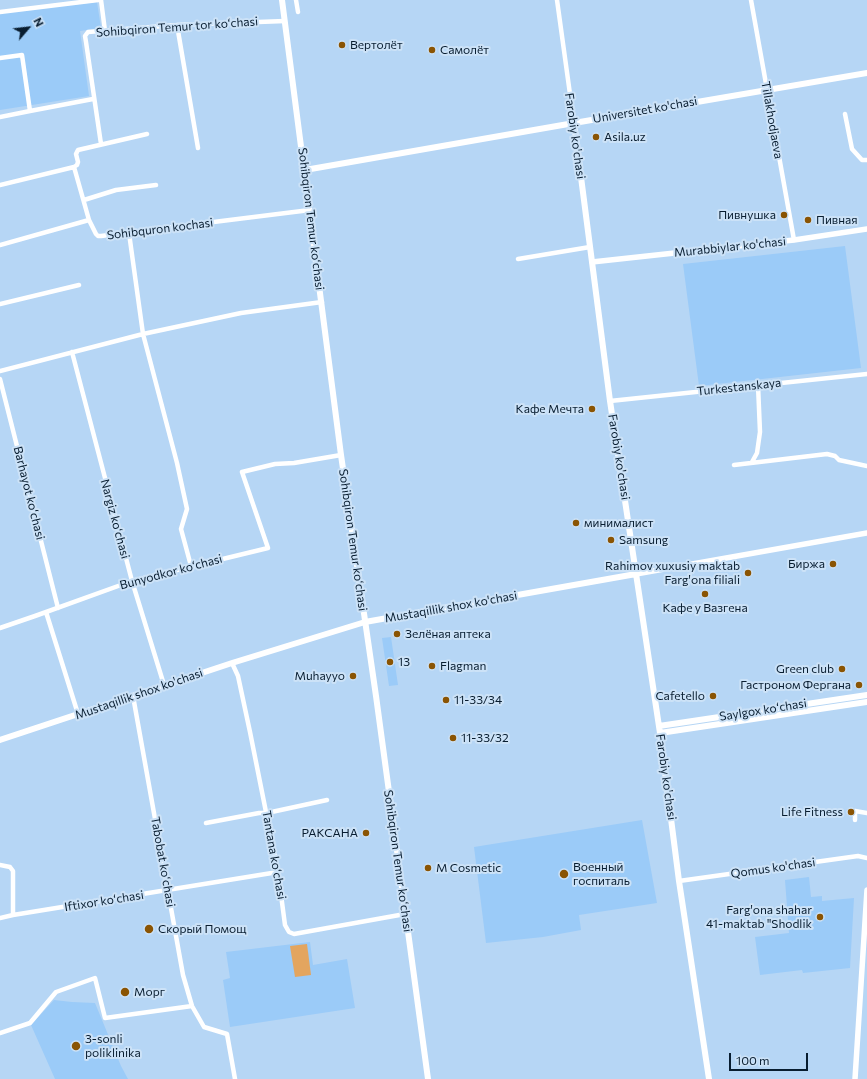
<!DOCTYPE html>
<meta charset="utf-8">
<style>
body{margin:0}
#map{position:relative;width:867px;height:1079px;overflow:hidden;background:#b6d6f5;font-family:Commissioner,sans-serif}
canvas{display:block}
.north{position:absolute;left:8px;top:8px;width:40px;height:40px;-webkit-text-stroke:3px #cce2f7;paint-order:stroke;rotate:62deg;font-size:11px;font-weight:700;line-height:16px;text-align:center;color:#081d30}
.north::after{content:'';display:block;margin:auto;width:14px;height:18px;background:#081d30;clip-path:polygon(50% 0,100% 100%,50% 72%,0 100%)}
.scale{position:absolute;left:729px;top:1053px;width:79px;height:18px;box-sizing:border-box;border:2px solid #081d30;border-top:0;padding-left:5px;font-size:12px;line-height:14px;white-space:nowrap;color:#081d30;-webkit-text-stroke:3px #cce2f7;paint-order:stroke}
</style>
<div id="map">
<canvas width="867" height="1079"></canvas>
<div class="north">N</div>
<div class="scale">100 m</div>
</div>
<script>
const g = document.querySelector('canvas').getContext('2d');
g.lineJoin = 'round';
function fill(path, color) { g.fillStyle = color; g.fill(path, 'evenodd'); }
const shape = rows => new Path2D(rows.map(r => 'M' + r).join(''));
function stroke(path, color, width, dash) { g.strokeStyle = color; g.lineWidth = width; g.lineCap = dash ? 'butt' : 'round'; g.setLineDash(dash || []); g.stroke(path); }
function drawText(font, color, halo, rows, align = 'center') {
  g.font = font + ' Commissioner,sans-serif'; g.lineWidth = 4; g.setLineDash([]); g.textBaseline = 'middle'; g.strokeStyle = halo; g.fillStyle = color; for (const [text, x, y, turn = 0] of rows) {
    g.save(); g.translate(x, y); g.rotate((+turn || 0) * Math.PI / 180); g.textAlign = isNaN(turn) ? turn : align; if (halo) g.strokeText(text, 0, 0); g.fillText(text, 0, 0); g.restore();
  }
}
const built = shape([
 [97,2,101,28,80,31,89,96,0,110,0,13],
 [845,246,861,368,699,386,683,264],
 [391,637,398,685,389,686,382,638],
 [642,820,657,903,579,915,581,930,543,937,486,943,474,847],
 [809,877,811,897,822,896,822,901,854,898,850,968,803,973,802,970,760,975,755,937,789,933,785,880],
 [310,942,313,965,347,959,355,1008,230,1027,223,980,230,978,226,952],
 [54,1000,72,1002,95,1003,121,1066,128,1079,55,1079,31,1025]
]);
const green = shape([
 [307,944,311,975,295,977,290,946]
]);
const minor = shape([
 [101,0,105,31],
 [296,0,298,12],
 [557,0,574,123],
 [751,0,794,240],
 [0,12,98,0],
 [177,25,198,148],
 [0,58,22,55,30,111,93,99],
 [845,114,852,149,862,160,867,160],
 [0,117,30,111],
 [101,144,86,42,85,36,88,32,177,25,285,21],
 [74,167,89,220],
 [0,185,74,167,77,165,78,162,76,154,78,150,147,134],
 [84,200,116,190,156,185],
 [129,233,143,334,177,463,187,509,181,529,191,566],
 [0,245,89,220,96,234,98,236,101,236,310,210],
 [518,259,590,247],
 [0,304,79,285],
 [72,352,132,581,164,685],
 [0,371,143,334,241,313,322,302],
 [0,379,58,608],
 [610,401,867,374],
 [752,462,757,453,760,432,758,385],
 [734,465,827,454,835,456,839,460,867,466],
 [46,612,78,714],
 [0,628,35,616,132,581,268,548,242,472,275,464,294,463,341,455],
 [232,663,238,676,250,732,278,872,285,925,289,932,294,934,405,914],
 [133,696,183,975,192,1006,204,1027,227,1034,235,1079],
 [855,820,855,811,867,813],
 [206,823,259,813,267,813,327,800],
 [0,865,10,867,13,871,13,915,278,872],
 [679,881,858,856,867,858],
 [0,918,13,915],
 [0,1033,30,1023,56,992,95,978,105,1018,192,1006]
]);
const tertiary = shape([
 [592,262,794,240,867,229],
 [636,574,867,533],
 [855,1079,867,890]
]);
const secondary = shape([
 [282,0,341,455,376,696,428,1079],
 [574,123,610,401,660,733,679,881,709,1079],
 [305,170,574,123,867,73],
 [659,726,867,695],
 [660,733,867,702],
 [0,740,232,663,365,622,636,574]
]);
const markers = [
 [342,45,4,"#8a5403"],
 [432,50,4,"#8a5403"],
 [596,137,4,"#8a5403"],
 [784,215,4,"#8a5403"],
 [808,220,4,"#8a5403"],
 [592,409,4,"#8a5403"],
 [576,523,4,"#8a5403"],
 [611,540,4,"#8a5403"],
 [833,564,4,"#8a5403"],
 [748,573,4,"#8a5403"],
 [705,594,4,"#8a5403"],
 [397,634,4,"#8a5403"],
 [390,662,4,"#8a5403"],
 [432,666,4,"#8a5403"],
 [842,669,4,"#8a5403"],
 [353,676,4,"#8a5403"],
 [859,685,4,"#8a5403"],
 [713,696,4,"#8a5403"],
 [446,700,4,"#8a5403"],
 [453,738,4,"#8a5403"],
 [851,812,4,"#8a5403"],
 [366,833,4,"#8a5403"],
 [428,868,4,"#8a5403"],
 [564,874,5,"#8a5403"],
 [820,917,4,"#8a5403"],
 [149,929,5,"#8a5403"],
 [125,992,5,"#8a5403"],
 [76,1046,5,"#8a5403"]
];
const streetNames = [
 ["Sohibqiron Temur tor koʻchasi",177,27,-4],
 ["Universitet ko'chasi",645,110,-10],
 ["Tillakhodjaeva",772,120,80],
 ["Farobiy ko'chasi",575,136,82],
 ["Sohibqiron Temur koʻchasi",311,219,83],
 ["Sohibquron kochasi",160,229,-7],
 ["Murabbiylar ko'chasi",730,247,-6],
 ["Turkestanskaya",739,387,-6],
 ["Farobiy ko'chasi",619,457,81],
 ["Barhayot koʻchasi",29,493,76],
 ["Nargiz koʻchasi",115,519,75],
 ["Sohibqiron Temur koʻchasi",353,540,82],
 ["Bunyodkor koʻchasi",171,572,-15],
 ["Mustaqillik shox ko'chasi",451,607,-10],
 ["Mustaqillik shox ko'chasi",139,694,-19],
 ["Saylgox koʻchasi",763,710,-9],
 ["Farobiy ko'chasi",666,777,82],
 ["Tantana koʻchasi",274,855,80],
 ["Sohibqiron Temur koʻchasi",398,861,82],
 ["Tabobat koʻchasi",163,862,80],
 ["Qomus ko'chasi",773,868,-8],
 ["Iftixor koʻchasi",104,901,-9]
];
const poiNames = [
 ["Вертолёт",350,45],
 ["Самолёт",440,50],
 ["Asila.uz",604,137],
 ["Пивнушка",776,215,"right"],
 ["Пивная",816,220],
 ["Кафе Мечта",584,409,"right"],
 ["минималист",584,523],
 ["Samsung",619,540],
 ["Биржа",825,564,"right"],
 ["Rahimov xuxusiy maktab",740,566,"right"],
 ["Farg'ona filiali",740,580,"right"],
 ["Кафе у Вазгена",705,608,"center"],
 ["Зелёная аптека",405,634],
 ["13",398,662],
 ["Flagman",440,666],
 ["Green club",834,669,"right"],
 ["Muhayyo",345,676,"right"],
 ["Гастроном Фергана",851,685,"right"],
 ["Cafetello",705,696,"right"],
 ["11-33/34",454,700],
 ["11-33/32",461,738],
 ["Life Fitness",843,812,"right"],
 ["РАКСАНА",358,833,"right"],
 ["Военный",573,867],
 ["госпиталь",573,881],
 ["M Cosmetic",436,868],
 ["Farg'ona shahar",812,910,"right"],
 ["41-maktab \"Shodlik",812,924,"right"],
 ["Скорый Помощ",158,929],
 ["Морг",134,992],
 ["3-sonli",85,1039],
 ["poliklinika",85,1053]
];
fill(built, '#9bcbf8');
fill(green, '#e3a55f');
stroke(minor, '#fff', 4.5);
stroke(tertiary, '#fff', 5.5);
stroke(secondary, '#fff', 6);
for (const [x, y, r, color] of markers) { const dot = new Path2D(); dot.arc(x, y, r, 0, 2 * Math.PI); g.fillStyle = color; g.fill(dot); stroke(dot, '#cce2f7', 1.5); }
drawText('12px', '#081d30', '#cce2f7', streetNames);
drawText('12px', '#081d30', '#cce2f7', poiNames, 'left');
</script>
